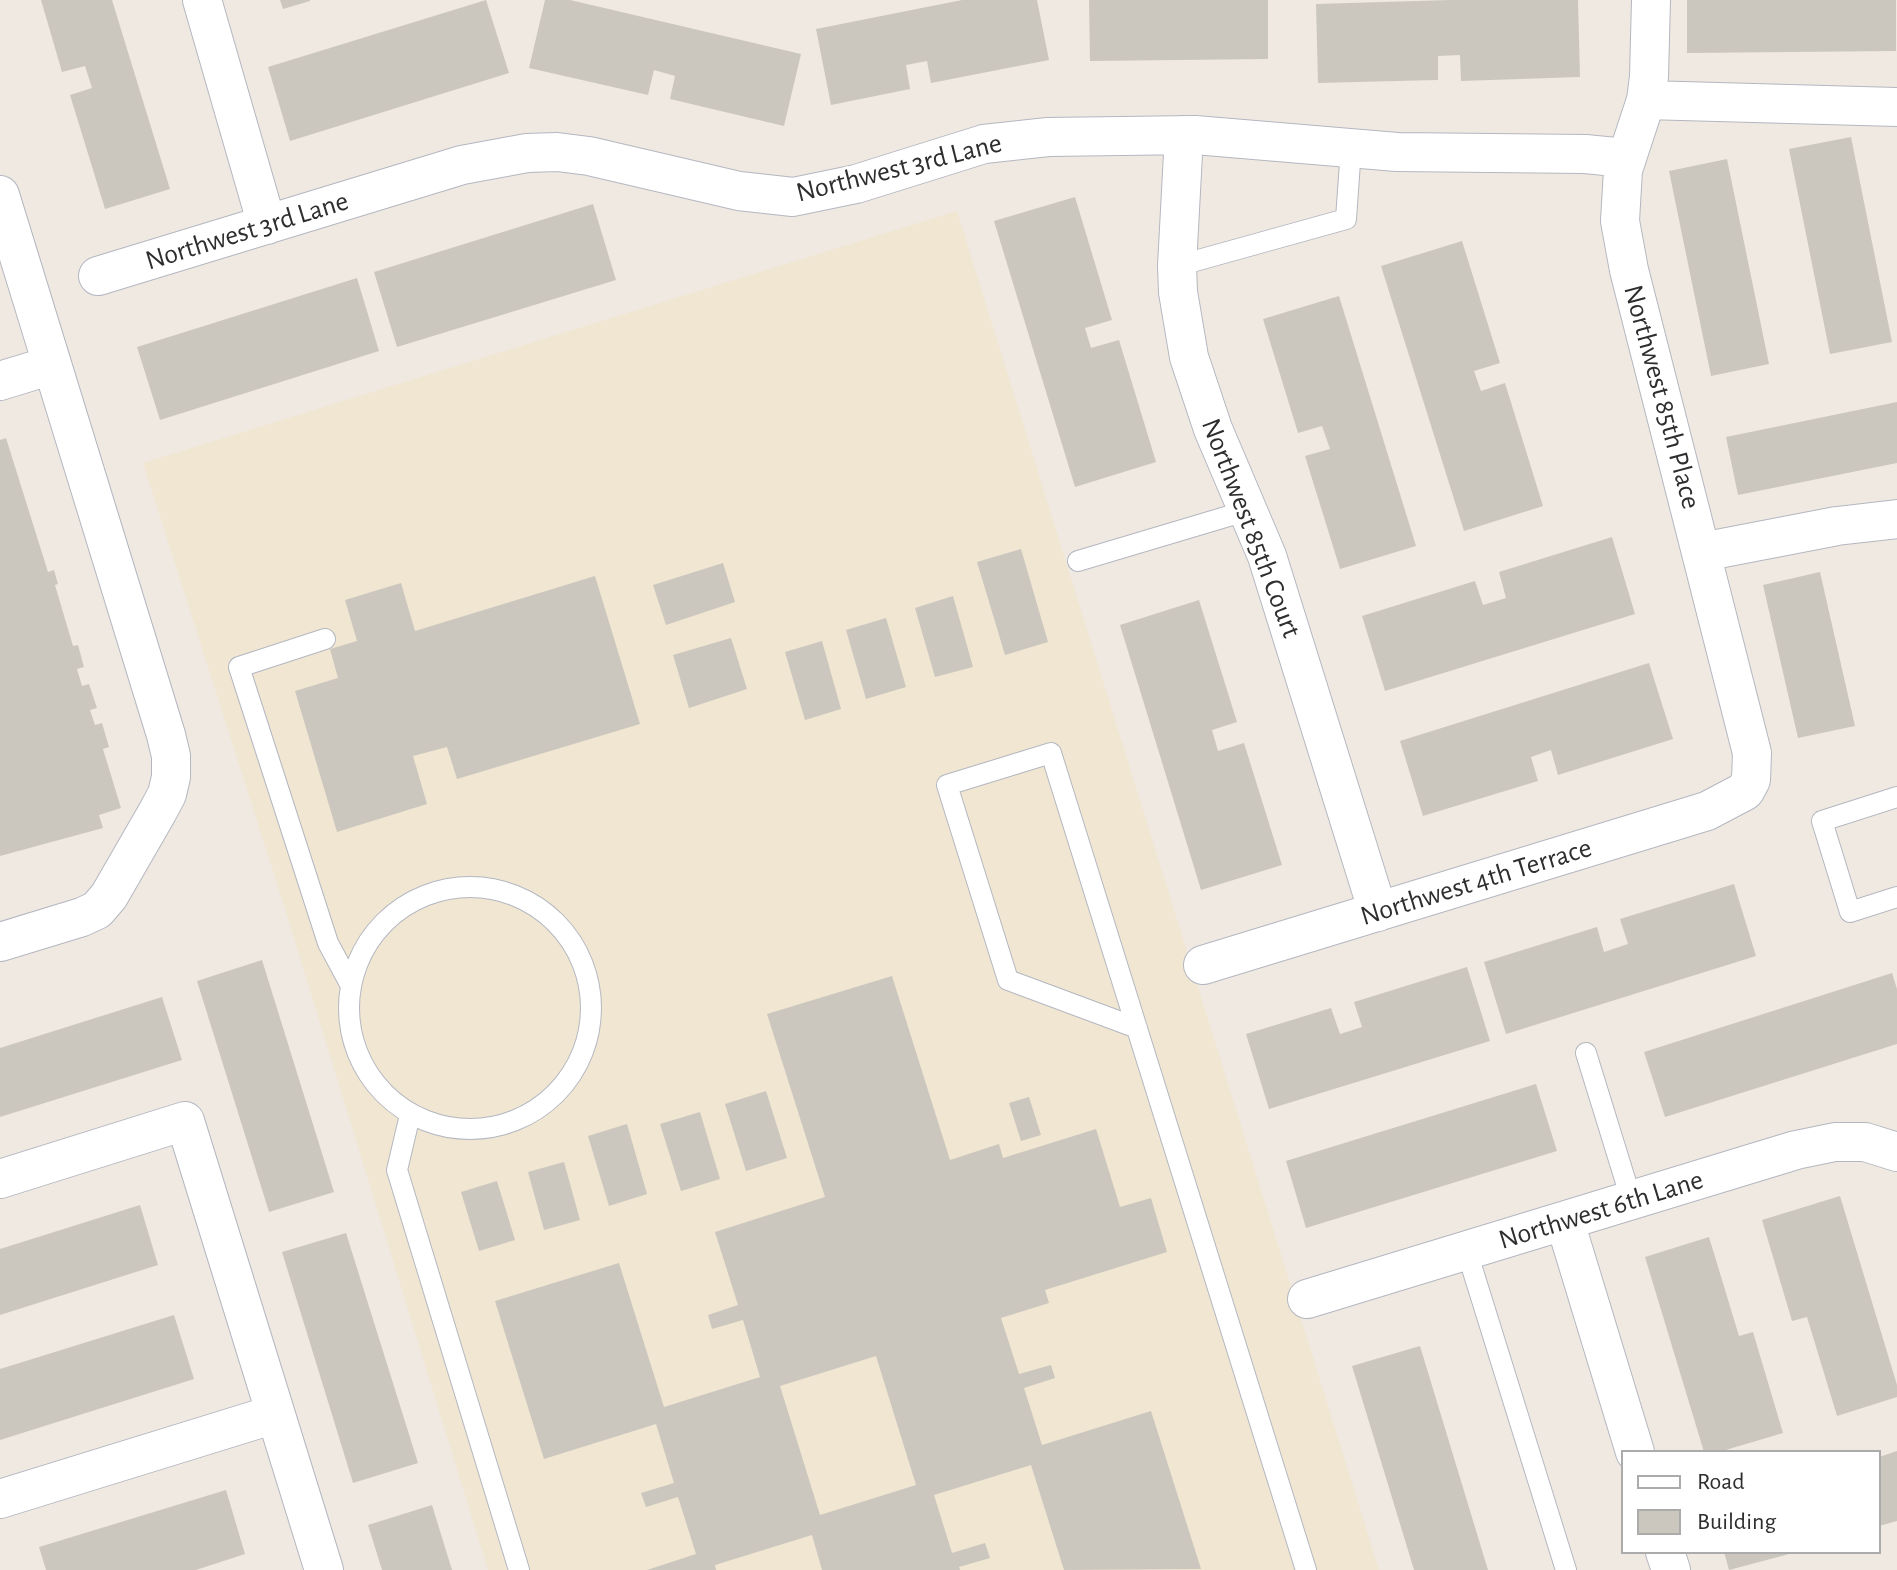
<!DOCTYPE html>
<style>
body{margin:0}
#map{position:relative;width:1897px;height:1570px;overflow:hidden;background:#efe9e1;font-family:"Alegreya Sans",sans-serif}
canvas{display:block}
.legend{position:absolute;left:1621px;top:1450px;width:260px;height:104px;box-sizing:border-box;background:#fff;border:2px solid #ababab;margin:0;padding:10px 14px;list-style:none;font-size:24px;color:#2e2e2e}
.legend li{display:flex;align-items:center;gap:16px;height:40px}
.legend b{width:40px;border:2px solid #ababab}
</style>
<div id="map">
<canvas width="1897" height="1570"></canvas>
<ul class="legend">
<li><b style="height:10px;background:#fff"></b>Road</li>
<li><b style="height:22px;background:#cbc7bf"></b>Building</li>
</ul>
</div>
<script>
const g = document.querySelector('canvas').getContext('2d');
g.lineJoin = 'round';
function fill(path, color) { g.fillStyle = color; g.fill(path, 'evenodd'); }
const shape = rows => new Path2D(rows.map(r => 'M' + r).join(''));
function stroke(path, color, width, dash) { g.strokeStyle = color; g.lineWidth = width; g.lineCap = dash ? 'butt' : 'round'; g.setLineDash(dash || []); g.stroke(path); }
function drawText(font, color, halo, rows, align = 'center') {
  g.font = font + ' "Alegreya Sans",sans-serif'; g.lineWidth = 6; g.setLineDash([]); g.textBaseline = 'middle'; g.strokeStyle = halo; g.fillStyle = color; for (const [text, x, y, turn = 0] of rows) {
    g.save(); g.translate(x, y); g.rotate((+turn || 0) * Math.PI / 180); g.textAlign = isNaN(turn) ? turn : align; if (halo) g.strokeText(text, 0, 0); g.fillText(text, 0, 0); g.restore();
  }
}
const education = shape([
 [957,211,1379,1570,488,1570,286,912,143,463]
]);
const building = shape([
 [41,0,112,0,170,189,105,209,70,95,92,88,85,66,62,72],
 [280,0,310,0,310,1,283,9],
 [486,0,509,73,290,141,268,67],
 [545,0,570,0,801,54,784,126,670,99,675,76,654,70,648,95,529,68],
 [962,0,1037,0,1049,60,931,83,927,61,906,65,910,89,831,105,816,29],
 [1089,0,1268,0,1268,59,1090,61],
 [1450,0,1578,0,1580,77,1461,81,1460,55,1438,56,1438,80,1318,83,1316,4],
 [1687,0,1896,0,1896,51,1687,53],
 [1851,137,1892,342,1830,354,1789,149],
 [1727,159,1769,364,1711,376,1669,171],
 [1075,197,1112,320,1085,328,1091,348,1119,340,1156,462,1075,487,994,221],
 [593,204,616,280,397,347,374,272],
 [1462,241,1500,363,1474,371,1481,391,1505,383,1543,506,1464,531,1381,266],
 [357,278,379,351,160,420,137,347],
 [1339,296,1416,546,1340,569,1305,456,1330,449,1322,426,1298,433,1263,319],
 [1897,402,1897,463,1738,495,1726,437],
 [6,438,48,572,54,570,58,584,55,585,73,646,78,645,84,667,77,669,82,686,89,684,97,708,90,710,95,725,102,723,109,747,103,749,121,808,99,815,103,828,0,856,0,440],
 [1612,537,1635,614,1385,691,1362,616,1475,581,1483,605,1506,598,1499,572],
 [1021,549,1048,642,1005,655,977,562],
 [723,563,735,602,666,625,653,585],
 [1820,572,1855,726,1798,738,1763,585],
 [595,576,640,724,457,779,447,747,413,756,427,804,337,832,295,691,338,678,330,649,357,641,345,600,401,583,415,631],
 [953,596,973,667,935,677,915,608],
 [1199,600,1237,722,1212,730,1218,751,1244,743,1282,865,1201,890,1120,625],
 [886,618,906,687,866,699,846,630],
 [731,638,747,689,689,708,673,655],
 [822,641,841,709,805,720,785,652],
 [1649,663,1673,739,1558,775,1551,750,1531,757,1538,781,1423,816,1400,741],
 [1734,884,1756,956,1506,1034,1484,962,1597,927,1604,952,1628,944,1620,919],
 [262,960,334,1192,269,1212,197,981],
 [1467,967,1490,1041,1269,1109,1246,1034,1331,1008,1340,1034,1362,1027,1354,1002],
 [1892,973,1897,989,1897,1044,1665,1117,1644,1052],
 [892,976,950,1160,999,1144,1003,1158,1096,1129,1120,1207,1151,1198,1167,1252,1045,1290,1049,1303,1001,1318,1019,1374,1051,1365,1055,1378,1024,1388,1042,1445,1151,1411,1201,1569,1064,1570,1031,1465,934,1495,952,1553,985,1543,990,1558,959,1567,960,1570,822,1570,812,1535,715,1565,716,1570,647,1570,696,1554,678,1497,646,1507,641,1493,674,1483,656,1424,544,1459,495,1301,619,1263,664,1407,760,1377,743,1320,712,1329,708,1315,738,1305,715,1232,825,1197,767,1014],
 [876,1356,916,1485,820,1515,780,1386],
 [162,997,182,1060,0,1117,0,1048],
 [1536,1084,1557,1151,1306,1228,1286,1161],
 [766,1091,787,1158,746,1171,725,1104],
 [1029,1097,1041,1135,1021,1141,1009,1103],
 [700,1112,720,1179,681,1191,660,1124],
 [627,1124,647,1194,609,1206,588,1136],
 [564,1162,580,1220,544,1230,528,1172],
 [497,1181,515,1240,479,1251,461,1192],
 [1840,1196,1897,1385,1897,1397,1837,1416,1807,1317,1792,1321,1762,1220],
 [140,1205,158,1265,0,1315,0,1249],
 [346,1233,418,1463,353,1483,282,1252],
 [1709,1237,1739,1336,1753,1332,1783,1433,1719,1452,1704,1452,1645,1257],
 [174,1315,194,1379,0,1440,0,1369],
 [1420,1346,1488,1570,1414,1570,1352,1366],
 [1897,1451,1897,1521,1879,1526,1879,1457],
 [226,1490,245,1554,196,1570,46,1570,39,1547],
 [432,1505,452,1570,382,1570,368,1525],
 [1724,1552,1792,1552,1793,1553,1729,1570]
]);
const lane = shape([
 [1177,266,1346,219,1351,148],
 [1078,561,1249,510],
 [325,639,239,667,328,943,350,984],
 [1897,797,1822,821,1850,912,1897,897],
 '349 1008a121 121 0 1 1 242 0a121 121 0 1 1-242 0Z',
 [1137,1028,1008,980,947,785,1051,753,1306,1570],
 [1586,1053,1632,1202],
 [410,1115,397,1170,519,1570],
 [1467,1252,1566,1570]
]);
const street = shape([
 [202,0,267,225],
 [1646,100,1897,107],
 [1184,135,1177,266,1178,292,1189,357,1213,429,1267,556,1378,912],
 [0,195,166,735,171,756,171,777,167,794,158,811,109,896,97,910,82,917,0,942],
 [98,276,462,165,527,153,557,152,589,156,739,191,793,197,856,184,984,144,1048,137,1195,135,1397,152,1585,154,1626,158],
 [0,381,52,365],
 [1702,552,1837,526,1897,519],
 [1203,965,1707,811,1745,791,1751,780,1752,753,1629,270,1620,221,1623,170,1646,100,1649,77,1651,0],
 [0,1179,185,1121,324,1570],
 [1565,1222,1635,1452],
 [1307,1299,1796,1150,1835,1142,1865,1142,1897,1152],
 [0,1499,275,1414],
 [1665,1552,1671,1570]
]);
const streetNames = [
 ["Northwest 3rd Lane",899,168,-14],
 ["Northwest 3rd Lane",247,231,-17],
 ["Northwest 85th Place",1662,397,75],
 ["Northwest 85th Court",1251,528,69],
 ["Northwest 4th Terrace",1476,882,-17],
 ["Northwest 6th Lane",1601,1210,-17]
];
fill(education, '#f0e6d1');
fill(building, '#cbc7bf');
stroke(lane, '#b4b7c1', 22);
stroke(street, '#b4b7c1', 40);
stroke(lane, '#fff', 20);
stroke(street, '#fff', 38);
drawText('28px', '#2e2e2e', '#fff', streetNames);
</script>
